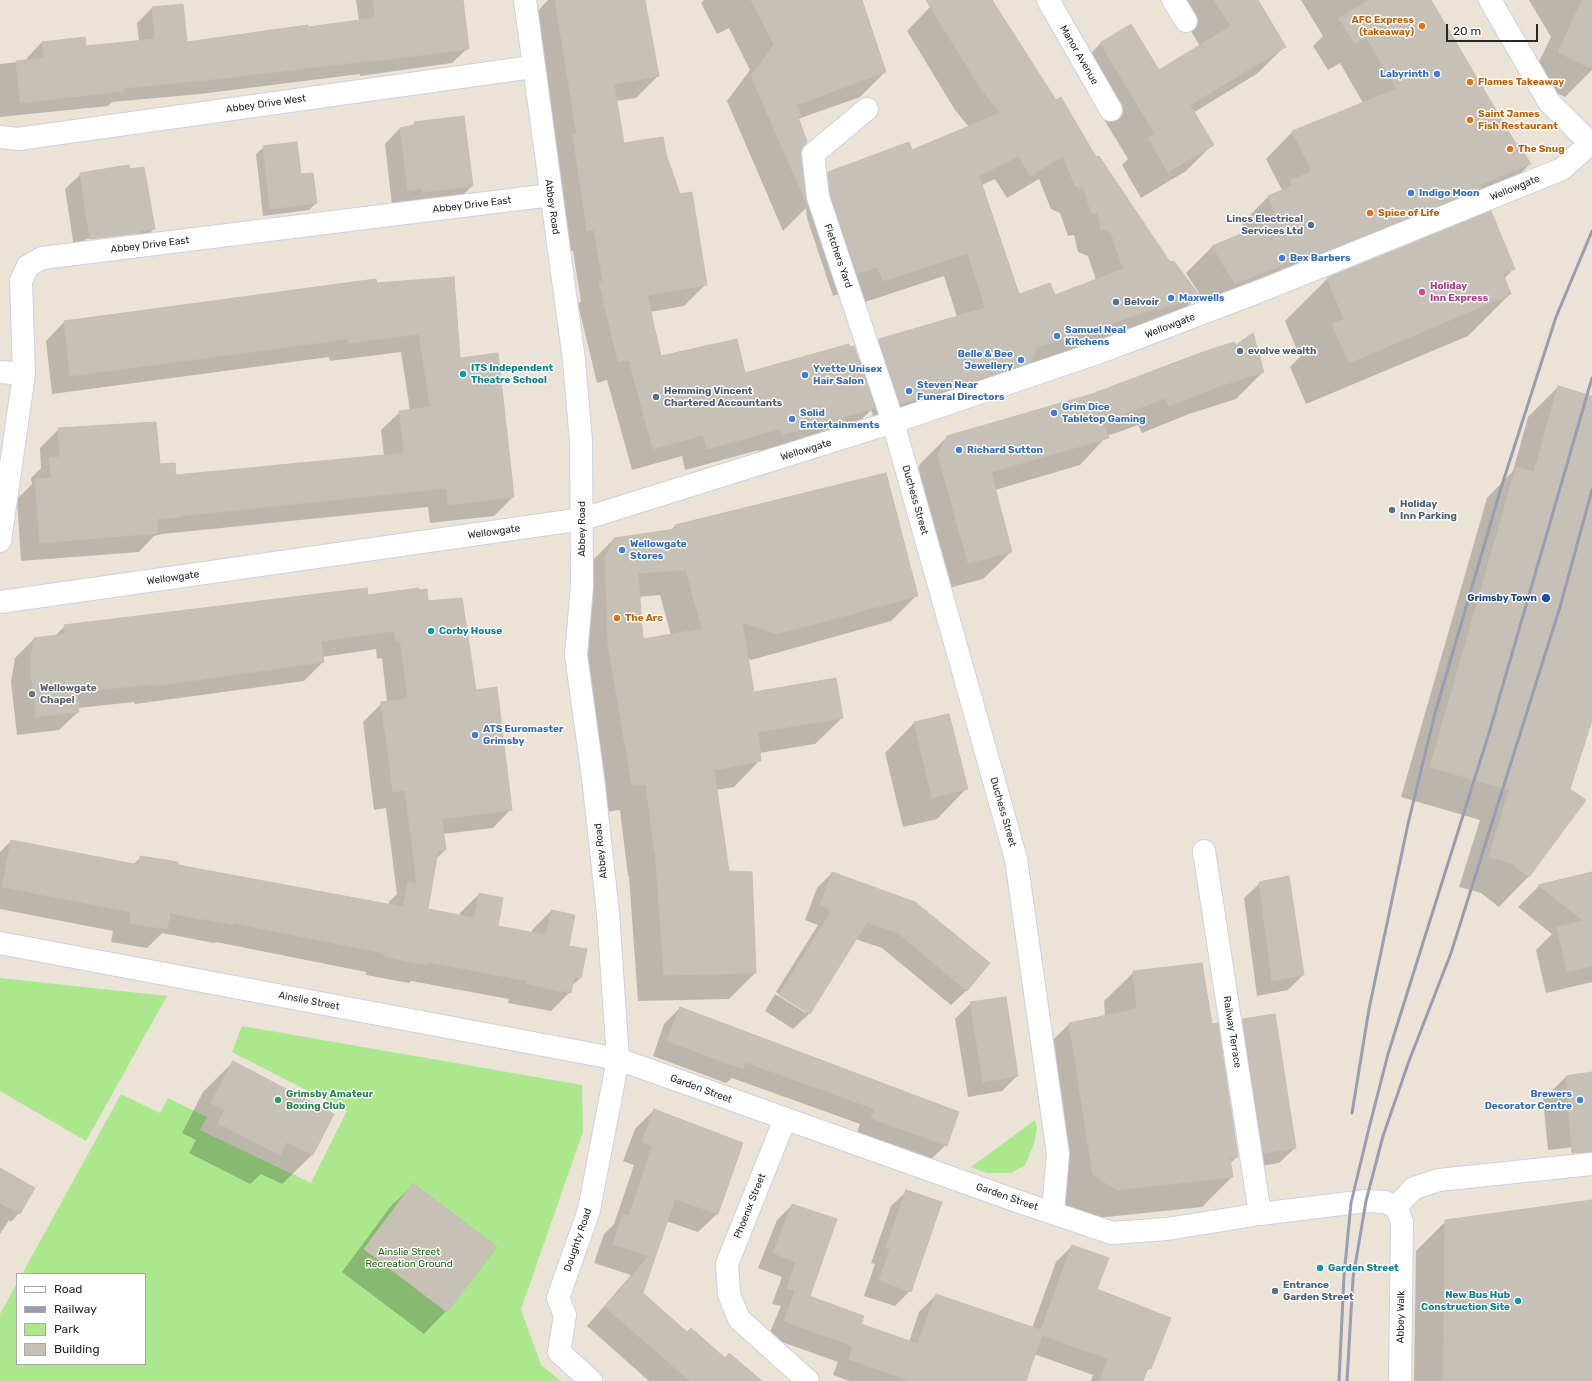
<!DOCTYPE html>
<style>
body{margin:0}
#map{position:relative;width:1592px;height:1381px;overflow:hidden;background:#ebe3d6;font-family:Rubik,sans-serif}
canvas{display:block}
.legend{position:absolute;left:16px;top:1273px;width:130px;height:92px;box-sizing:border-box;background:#fff;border:1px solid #a9a9a9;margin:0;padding:5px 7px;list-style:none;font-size:12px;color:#272727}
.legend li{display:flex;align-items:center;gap:8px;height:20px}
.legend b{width:20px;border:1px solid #a9a9a9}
.scale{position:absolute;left:1446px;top:24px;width:92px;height:18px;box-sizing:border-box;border:2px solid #272727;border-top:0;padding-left:5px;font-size:12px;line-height:14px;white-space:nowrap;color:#272727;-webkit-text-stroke:3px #fff;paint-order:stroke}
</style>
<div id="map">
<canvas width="1592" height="1381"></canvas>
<ul class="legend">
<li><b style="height:5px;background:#fff"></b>Road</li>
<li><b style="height:5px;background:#999db4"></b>Railway</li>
<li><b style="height:11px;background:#abe88d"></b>Park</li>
<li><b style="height:11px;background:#c6c0b7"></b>Building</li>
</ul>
<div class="scale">20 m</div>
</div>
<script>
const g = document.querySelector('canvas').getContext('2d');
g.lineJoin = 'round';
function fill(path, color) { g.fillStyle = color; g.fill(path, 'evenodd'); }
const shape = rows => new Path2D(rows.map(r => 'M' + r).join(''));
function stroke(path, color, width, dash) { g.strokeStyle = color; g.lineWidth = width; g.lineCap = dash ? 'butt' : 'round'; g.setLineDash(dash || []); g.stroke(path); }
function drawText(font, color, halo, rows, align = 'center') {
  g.font = font + ' Rubik,sans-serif'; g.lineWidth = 3; g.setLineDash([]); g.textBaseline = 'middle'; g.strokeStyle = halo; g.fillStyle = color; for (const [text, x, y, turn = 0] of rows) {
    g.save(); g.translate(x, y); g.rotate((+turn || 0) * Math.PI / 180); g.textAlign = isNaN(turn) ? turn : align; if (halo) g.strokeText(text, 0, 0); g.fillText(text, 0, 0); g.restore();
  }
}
const green = shape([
 [0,978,167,996,86,1141,0,1091],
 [242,1026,582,1085,583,1132,521,1309,541,1365,561,1381,0,1381,0,1314,17,1283,17,1364,145,1364,145,1274,22,1274,121,1094,160,1113,168,1098,207,1117,200,1130,311,1183,347,1111,232,1052],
 [1035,1120,1037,1128,1034,1144,1025,1165,1011,1173,987,1173,971,1167]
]);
const shadow = shape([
 [356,0,462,0,468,48,452,63,360,76,360,74,200,94,112,102,108,106,0,117,0,64,27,61,27,58,42,42,85,47,139,41,137,23,152,8,186,43,359,21],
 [548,0,644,0,658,76,636,98,616,101,623,145,665,154,706,284,684,306,650,312,661,358,744,375,858,361,879,340,957,317,944,276,859,304,854,290,833,296,807,218,806,208,783,231,727,101,750,70,729,28,717,34,701,3,704,0,861,0,885,72,860,97,798,119,800,155,805,196,828,173,911,151,969,127,955,110,907,31,930,7,942,0,992,0,1056,102,1170,264,1197,294,1199,293,1186,273,1213,246,1246,233,1242,223,1268,197,1282,190,1266,159,1292,132,1363,103,1340,63,1328,70,1313,46,1323,36,1301,0,1430,0,1516,146,1530,164,1503,191,1209,310,1199,294,1175,319,877,427,871,410,852,429,761,455,759,450,685,470,682,456,632,470,607,380,597,383,578,304,581,301,573,251,566,252,533,16],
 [995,179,1007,198,1039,179,1051,209,1060,213,1068,236,1074,235,1078,252,1088,256,1096,280,1054,296,1019,295,982,185],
 [1172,0,1257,0,1285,46,1258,73,1193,113,1212,145,1186,171,1141,198,1122,165,1128,159,1074,70,1100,44,1131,25,1159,71,1200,46],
 [1529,0,1592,0,1592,70,1565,97,1530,80,1551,37],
 [415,123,472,186,457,201,392,205,385,144,400,128,410,127],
 [264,147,316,203,309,210,263,216,256,154],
 [81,174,154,229,138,244,75,254,65,189],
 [138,233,138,235,85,241,85,239],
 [1490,213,1514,268,1504,279,1510,294,1468,336,1306,404,1290,367,1300,357,1285,321,1327,279],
 [376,284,460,359,513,497,494,516,430,523,428,507,162,534,154,536,139,552,21,561,17,499,32,484,31,478,41,468,40,448,59,429,159,465,175,477,384,456,381,430,400,412,410,410,401,352,330,361,329,357,52,394,46,341,64,322],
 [1263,372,1236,399,1189,414,1142,433,1138,425,1107,436,1080,465,995,490,1011,552,983,579,941,590,912,483,920,464,947,437],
 [1558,387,1592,397,1592,716,1569,790,1585,801,1528,877,1499,907,1481,893,1459,887,1480,820,1401,797,1487,498,1513,471,1528,417],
 [675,526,917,595,891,621,751,660,748,659,753,693,842,718,815,744,759,753,760,760,734,787,716,790,728,872,751,873,755,973,729,999,638,1001,629,876,628,876,620,810,606,812,582,671,588,565,614,539,670,531],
 [660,595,671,635,642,640,639,597],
 [367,596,427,602,475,691,511,809,493,828,443,834,445,850,436,859,427,910,460,916,460,913,479,894,497,927,532,933,532,930,551,911,580,978,571,987,570,992,551,1011,508,1003,509,999,411,981,409,983,366,975,366,972,216,942,214,943,162,933,147,948,111,942,113,931,0,909,0,852,11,841,133,865,141,857,177,866,389,905,389,902,397,894,386,808,374,810,363,722,382,703,387,702,382,658,377,659,376,649,322,657,323,662,304,681,135,704,134,702,78,708,78,712,59,730,17,735,11,682,15,658,34,639,55,636,65,626],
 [914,723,966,789,937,819,903,827,885,753],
 [832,873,967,990,951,1005,882,948,855,939,809,1014,793,1029,765,1011,775,994,806,1013,806,1011,776,992,818,925,805,920,817,888],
 [1592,873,1592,982,1546,993,1536,950,1552,934,1518,907,1539,886],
 [1260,883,1303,975,1288,990,1257,996,1244,898],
 [1134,972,1212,1025,1237,1156,1230,1164,1232,1177,1202,1207,1087,1219,1063,1205,1040,1053,1070,1023,1105,1016,1104,1001],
 [971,1003,1017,1076,1002,1091,968,1097,955,1019],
 [680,1008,946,1145,930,1160,857,1133,860,1124,732,1078,726,1083,653,1056,664,1024],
 [1274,1015,1295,1148,1279,1163,1248,1168,1228,1035,1243,1020],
 [233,1062,333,1114,312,1155,282,1184,261,1174,250,1184,189,1153,196,1140,182,1133,203,1092],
 [1592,1073,1592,1145,1548,1150,1543,1099,1566,1077],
 [654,1110,717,1214,698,1232,666,1221,642,1294,740,1381,649,1381,587,1326,631,1275,594,1263,604,1234,614,1224,634,1165,623,1161,635,1129],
 [0,1174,19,1213,11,1222,9,1220,0,1234],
 [413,1185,446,1311,424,1334,342,1272,390,1207],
 [907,1191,910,1291,895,1306,864,1296,875,1264,871,1263,891,1206],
 [1592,1201,1592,1381,1414,1381,1416,1251,1446,1221],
 [792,1205,808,1297,860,1325,909,1342,919,1312,936,1295,1032,1328,1056,1262,1072,1246,1096,1290,1150,1368,1144,1374,1142,1381,1091,1381,1093,1375,1034,1354,1016,1381,849,1381,833,1375,838,1362,768,1337,781,1306,772,1304,782,1277,758,1268,777,1220]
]);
const building = shape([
 [373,0,463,0,469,49,375,61,375,60,216,79,124,88,124,91,20,103,16,61,44,58,42,42,85,37,86,46,155,39,152,7,183,4,187,42,308,25,308,27,375,18,373,0],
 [555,0,645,0,659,76,614,84,624,143,663,137,666,154,680,194,692,192,707,285,647,295,661,356,737,339,745,373,849,344,850,347,854,346,875,408,782,435,780,429,707,449,703,435,653,449,629,360,618,362,599,282,603,281,594,230,587,231,573,135,577,135,555,0],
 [751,0,862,0,886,72,796,105,801,115,798,117,807,142,802,149,801,155,808,207,751,76,774,45,751,0],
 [926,0,992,0,1056,100,1061,97,1096,157,1099,156,1170,262,1174,261,1199,295,1159,310,1158,308,1036,348,1030,363,900,404,879,339,985,308,968,253,883,281,878,267,857,273,830,194,828,172,909,142,912,150,1000,113,979,86,926,0],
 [1019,156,1030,176,1063,156,1075,186,1084,189,1091,213,1098,212,1101,229,1111,232,1123,269,1055,295,1050,283,1019,294,979,176,1019,156],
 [1214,0,1258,0,1286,47,1190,105,1214,145,1168,172,1148,138,1155,134,1100,43,1131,24,1159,70,1231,26,1214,0],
 [1370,0,1431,0,1516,144,1518,143,1531,164,1480,185,1481,188,1317,255,1315,251,1235,284,1212,246,1277,219,1268,196,1292,186,1290,181,1312,171,1292,131,1397,89,1366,37,1355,44,1339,18,1370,0],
 [1582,0,1592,0,1592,69,1558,52,1582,0],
 [464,116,473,186,423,192,423,188,408,190,400,128,415,125,414,122,464,116],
 [297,142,301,174,313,173,317,203,270,209,263,146,297,142],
 [129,165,130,169,144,167,155,229,140,231,140,233,90,239,80,173,129,165],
 [1491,211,1515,269,1503,274,1511,294,1349,363,1332,324,1344,319,1327,278,1491,211],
 [454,277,460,358,498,353,514,497,448,505,447,488,180,516,180,517,157,519,158,533,40,543,35,479,51,478,49,458,60,457,58,428,156,422,160,464,175,463,176,475,404,453,399,411,430,407,419,334,348,343,348,339,70,376,64,321,376,279,377,283,454,277],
 [1253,333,1264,372,1217,387,1169,406,1166,398,1102,422,1109,438,991,472,1012,552,968,563,938,455,947,436,1092,394,1203,352,1234,342,1236,345,1253,333],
 [1558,386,1592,396,1592,720,1570,789,1586,800,1529,877,1511,863,1489,857,1509,790,1430,767,1516,467,1534,472,1558,386],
 [886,473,918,596,777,634,742,622,754,692,836,678,843,718,758,732,761,761,714,770,729,871,752,872,756,973,664,975,655,850,654,850,646,784,632,786,608,645,605,558,614,538,676,529,675,525,886,473],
 [686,570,702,629,643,639,638,573,686,570],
 [367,588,368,595,419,588,419,590,427,589,428,601,462,598,476,690,497,687,512,810,442,819,446,850,438,851,428,909,474,918,479,893,503,898,498,926,546,935,551,910,575,915,569,946,587,949,581,978,574,977,571,993,526,984,527,981,429,962,428,965,406,961,384,956,384,953,234,923,234,925,170,913,167,929,129,923,131,912,2,887,11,840,139,865,140,856,178,862,178,865,403,907,408,882,417,884,405,790,393,792,381,702,408,699,400,640,396,641,394,631,321,641,324,662,153,686,153,684,77,692,79,712,36,717,30,663,34,638,65,634,64,625,367,588],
 [949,714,968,789,932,798,914,722,949,714],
 [832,872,915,902,990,963,967,991,898,933,867,922,810,1014,779,995,832,910,820,905,832,872],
 [1592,872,1592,966,1567,972,1557,927,1584,921,1538,885,1592,872],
 [1289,876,1304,975,1272,981,1259,882,1289,876],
 [1202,963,1212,1024,1218,1023,1238,1157,1230,1158,1233,1177,1117,1190,1093,1175,1069,1023,1137,1009,1133,971,1202,963],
 [1006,997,1018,1076,983,1082,970,1002,1006,997],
 [680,1007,959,1112,947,1146,871,1118,875,1109,745,1062,743,1069,667,1041,680,1007],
 [1275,1014,1296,1148,1263,1153,1243,1019,1275,1014],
 [233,1061,334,1114,313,1155,287,1142,280,1155,218,1123,225,1110,211,1103,233,1061],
 [1592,1072,1592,1152,1572,1153,1566,1076,1592,1072],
 [654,1109,743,1143,718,1214,675,1199,643,1293,687,1332,691,1328,725,1358,729,1353,762,1381,690,1381,605,1307,649,1256,613,1244,623,1214,629,1216,652,1146,642,1142,654,1109],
 [0,1168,35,1188,20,1214,0,1203,0,1168],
 [413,1183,497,1247,447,1312,364,1249,413,1183],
 [906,1190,942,1202,911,1292,879,1280,890,1249,886,1248,906,1190],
 [1592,1200,1592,1381,1443,1381,1445,1220,1592,1200],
 [792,1204,837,1219,810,1296,787,1288,796,1262,773,1253,792,1204],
 [1072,1245,1109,1258,1097,1289,1171,1318,1151,1369,1148,1367,1143,1381,1100,1381,1108,1359,1042,1335,1026,1381,911,1381,849,1359,853,1346,784,1321,795,1291,864,1316,861,1324,918,1344,936,1294,1041,1330,1072,1245]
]);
const minor = shape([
 [525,0,574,360,581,441,582,586,576,655,593,778,608,913,618,1059,589,1210,558,1298,565,1315,559,1352,591,1381],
 [1048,0,1111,110],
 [1173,0,1186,21],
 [1490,0,1549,102,1590,143],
 [867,109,813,154,818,197,893,422,1016,859,1058,1154,1053,1212],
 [0,137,18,139,532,67],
 [0,372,24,374],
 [0,541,24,374,21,281,28,266,42,258,551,195],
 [0,602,583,519,893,422,1103,351,1268,288,1562,169,1592,142],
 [1204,851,1260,1214],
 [0,943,618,1059,1014,1200,1112,1233,1167,1229,1260,1214,1366,1201,1385,1202,1396,1207,1414,1188,1439,1180,1592,1164],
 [785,1119,727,1264,729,1294,739,1319,808,1381],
 [1396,1207,1402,1222,1400,1381]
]);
const rail = shape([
 [1352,1113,1369,1009,1408,824,1435,713,1501,488,1556,317,1592,231],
 [1339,1381,1344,1276,1351,1203,1368,1132,1388,1054,1489,733,1592,378],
 [1347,1381,1353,1278,1366,1201,1383,1136,1409,1061,1451,953,1560,607,1592,490]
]);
const markers = [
 [1422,26,4,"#e8710a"],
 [1437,74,4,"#3f7fe0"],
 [1470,82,4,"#e8710a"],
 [1470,120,4,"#e8710a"],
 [1510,149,4,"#e8710a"],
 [1411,193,4,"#3f7fe0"],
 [1370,213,4,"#e8710a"],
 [1311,225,4,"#5c6f8a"],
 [1282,258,4,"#3f7fe0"],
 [1422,292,4,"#d1479c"],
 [1171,298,4,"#3f7fe0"],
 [1116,302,4,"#5c6f8a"],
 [1057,336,4,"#3f7fe0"],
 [1240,351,4,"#5c6f8a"],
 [1021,360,4,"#3f7fe0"],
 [463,374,4,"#0f9aa8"],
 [805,375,4,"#3f7fe0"],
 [909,391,4,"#3f7fe0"],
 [656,397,4,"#5c6f8a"],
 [1054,413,4,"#3f7fe0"],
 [792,419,4,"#3f7fe0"],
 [959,450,4,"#3f7fe0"],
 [1392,510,4,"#5c6f8a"],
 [622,550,4,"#3f7fe0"],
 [1546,598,5,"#1a4fb4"],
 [617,618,4,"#e8710a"],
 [431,631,4,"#0f9aa8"],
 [32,694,4,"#6b7280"],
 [475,735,4,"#3f7fe0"],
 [278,1100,4,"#2e9e5b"],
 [1580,1100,4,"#3f7fe0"],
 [1320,1268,4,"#0f9aa8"],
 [1275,1291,4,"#5c6f8a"],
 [1518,1301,4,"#0f9aa8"]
];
const foodNames = [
 ["AFC Express",1414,20,"right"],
 ["(takeaway)",1414,32,"right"],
 ["Flames Takeaway",1478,82],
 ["Saint James",1478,114],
 ["Fish Restaurant",1478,126],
 ["The Snug",1518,149],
 ["Spice of Life",1378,213],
 ["The Arc",625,618]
];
const streetNames = [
 ["Manor Avenue",1079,55,60],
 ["Abbey Drive West",266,104,-8],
 ["Wellowgate",1515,188,-22],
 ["Abbey Drive East",472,205,-7],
 ["Abbey Road",552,207,82],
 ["Abbey Drive East",150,245,-7],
 ["Fletchers Yard",838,256,71],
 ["Wellowgate",1170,326,-21],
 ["Wellowgate",806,450,-17],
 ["Duchess Street",915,500,74],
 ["Abbey Road",582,529,-90],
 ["Wellowgate",494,532,-8],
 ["Wellowgate",173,578,-8],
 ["Duchess Street",1003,812,74],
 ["Abbey Road",601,851,-96],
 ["Ainslie Street",309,1001,11],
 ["Railway Terrace",1232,1032,81],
 ["Garden Street",701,1089,20],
 ["Garden Street",1007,1197,19],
 ["Phoenix Street",750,1206,-68],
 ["Doughty Road",578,1240,-71],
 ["Abbey Walk",1401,1317,-89]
];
const shopNames = [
 ["Labyrinth",1429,74,"right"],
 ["Indigo Moon",1419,193],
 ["Bex Barbers",1290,258],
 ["Maxwells",1179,298],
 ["Samuel Neal",1065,330],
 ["Kitchens",1065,342],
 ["Belle & Bee",1013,354,"right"],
 ["Jewellery",1013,366,"right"],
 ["Yvette Unisex",813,369],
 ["Hair Salon",813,381],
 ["Steven Near",917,385],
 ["Funeral Directors",917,397],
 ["Grim Dice",1062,407],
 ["Tabletop Gaming",1062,419],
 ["Solid",800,413],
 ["Entertainments",800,425],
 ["Richard Sutton",967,450],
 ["Wellowgate",630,544],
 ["Stores",630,556],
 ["ATS Euromaster",483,729],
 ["Grimsby",483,741],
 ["Brewers",1572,1094,"right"],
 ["Decorator Centre",1572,1106,"right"]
];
const serviceNames = [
 ["Lincs Electrical",1303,219,"right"],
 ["Services Ltd",1303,231,"right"],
 ["Belvoir",1124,302],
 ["evolve wealth",1248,351],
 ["Hemming Vincent",664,391],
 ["Chartered Accountants",664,403],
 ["Holiday",1400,504],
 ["Inn Parking",1400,516],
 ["Entrance",1283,1285],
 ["Garden Street",1283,1297]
];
const hotelNames = [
 ["Holiday",1430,286],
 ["Inn Express",1430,298]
];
const cultureNames = [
 ["ITS Independent",471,368],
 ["Theatre School",471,380],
 ["Corby House",439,631],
 ["Garden Street",1328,1268],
 ["New Bus Hub",1510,1295,"right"],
 ["Construction Site",1510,1307,"right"]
];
const transitNames = [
 ["Grimsby Town",1537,598]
];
const worshipNames = [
 ["Wellowgate",40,688],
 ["Chapel",40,700]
];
const leisureNames = [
 ["Grimsby Amateur",286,1094],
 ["Boxing Club",286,1106]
];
const parkNames = [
 ["Ainslie Street",409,1252],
 ["Recreation Ground",409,1264]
];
fill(green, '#abe88d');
fill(shadow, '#0003');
fill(building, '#c6c0b7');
stroke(building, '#c6bfb0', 1);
stroke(minor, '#ccd0e2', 24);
stroke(minor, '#fff', 22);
stroke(rail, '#999db4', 3);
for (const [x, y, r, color] of markers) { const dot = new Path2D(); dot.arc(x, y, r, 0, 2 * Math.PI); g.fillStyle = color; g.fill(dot); stroke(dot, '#fff', 1.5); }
drawText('bold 10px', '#c56008', '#fff', foodNames, 'left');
drawText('10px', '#272727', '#fff', streetNames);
drawText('bold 10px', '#366cbe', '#fff', shopNames, 'left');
drawText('bold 10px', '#4e5e75', '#fff', serviceNames, 'left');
drawText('bold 10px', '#b23c85', '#fff', hotelNames, 'left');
drawText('bold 10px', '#0d838f', '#fff', cultureNames, 'left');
drawText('bold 10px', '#164399', '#fff', transitNames, 'right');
drawText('bold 10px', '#5b616d', '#fff', worshipNames, 'left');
drawText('bold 10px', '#27864d', '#fff', leisureNames, 'left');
drawText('10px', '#236812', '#fff', parkNames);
</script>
